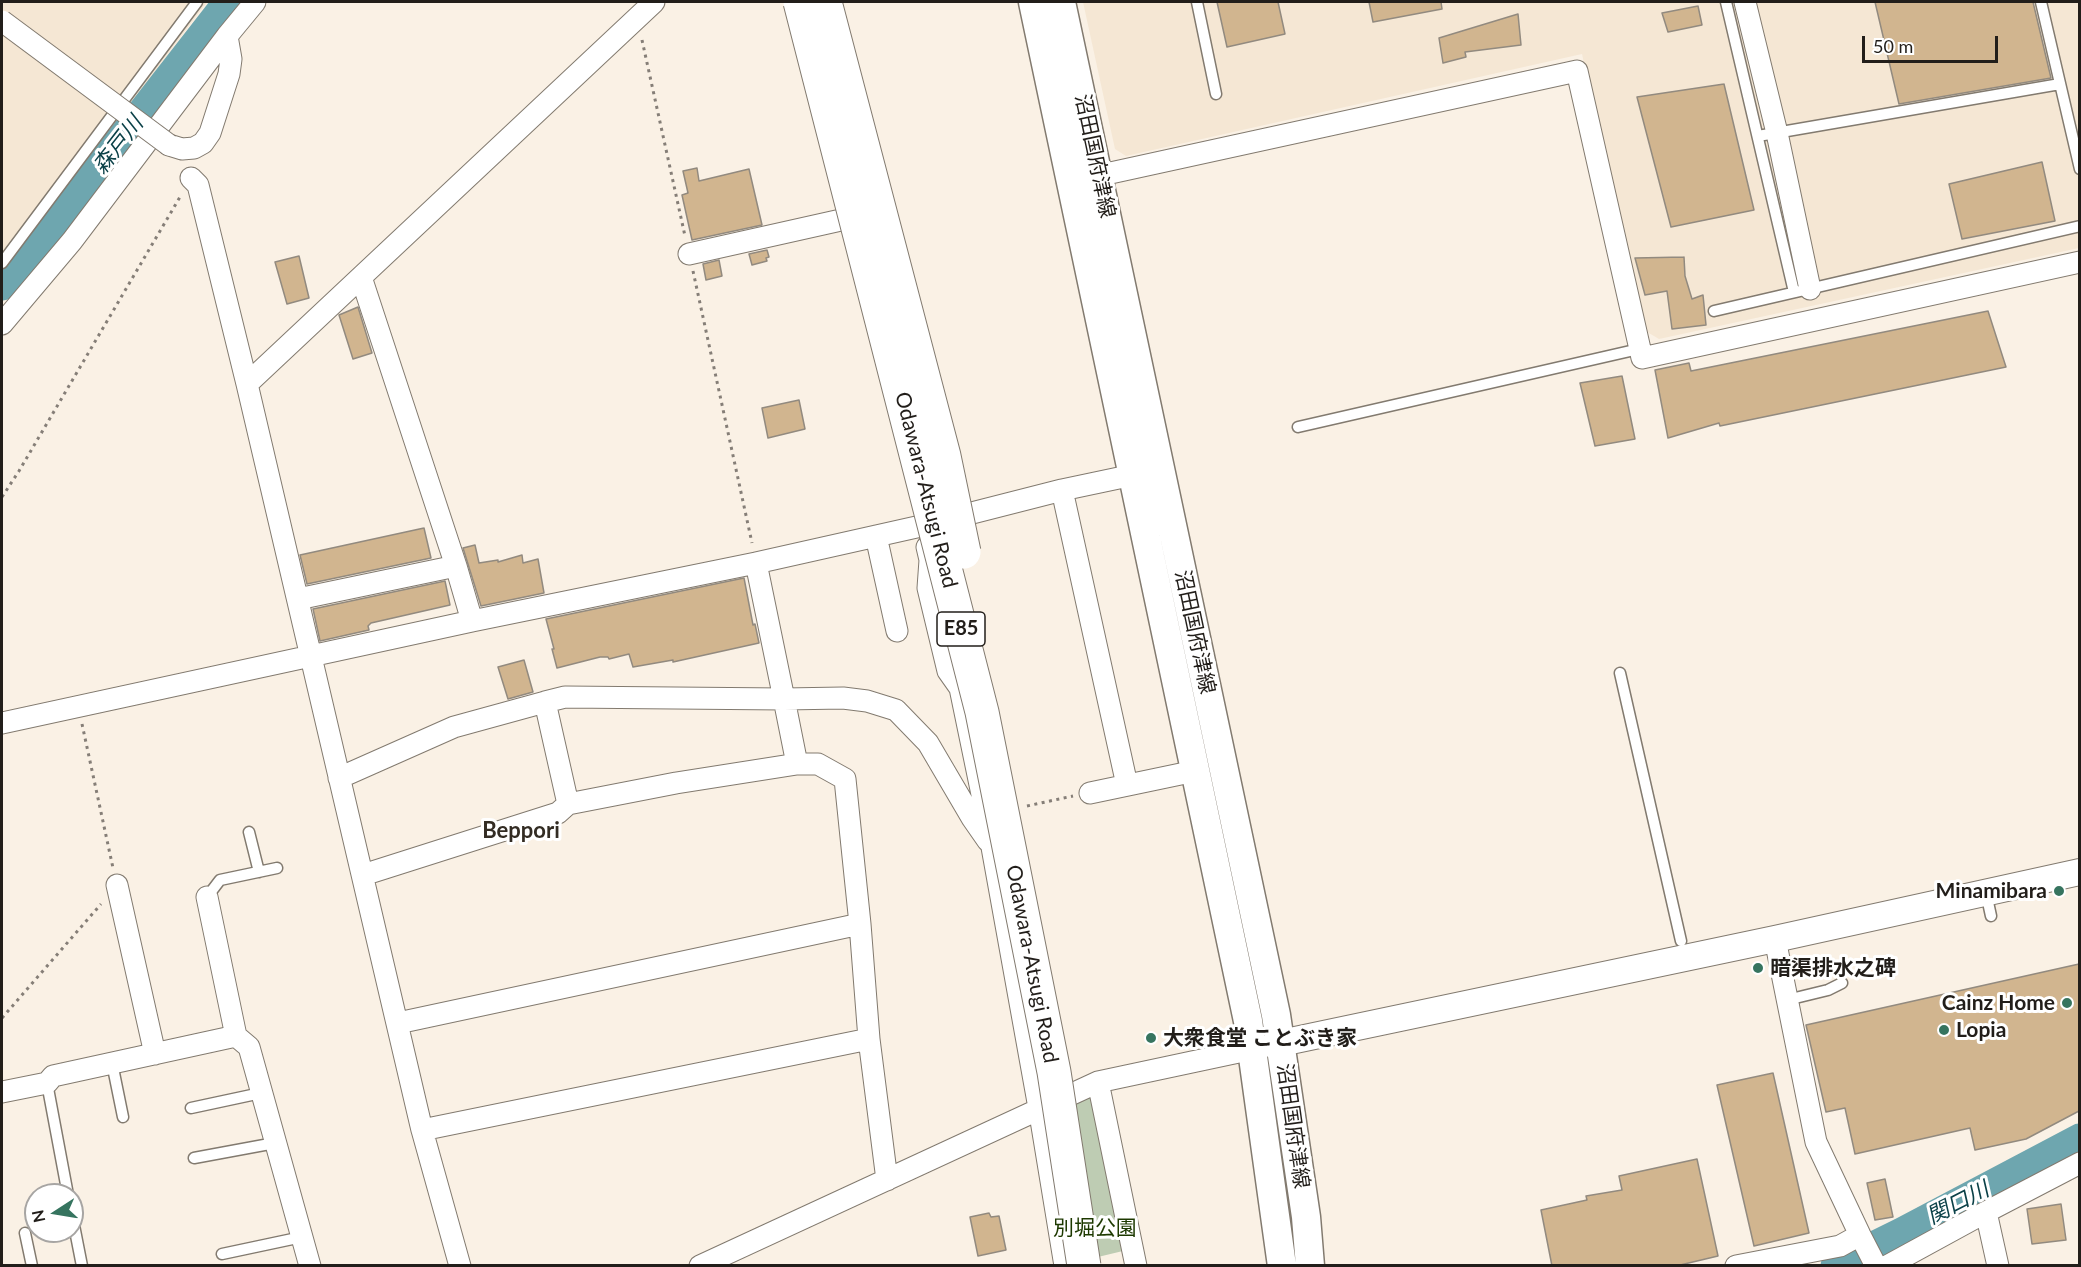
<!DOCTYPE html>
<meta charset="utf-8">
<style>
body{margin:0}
#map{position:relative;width:2081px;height:1267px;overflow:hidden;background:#faf1e5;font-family:Lato,sans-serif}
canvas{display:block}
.frame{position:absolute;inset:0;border:3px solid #221e1a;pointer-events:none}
.north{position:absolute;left:24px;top:1183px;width:60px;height:60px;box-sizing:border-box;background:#fff;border:2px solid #a7a5a3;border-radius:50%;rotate:258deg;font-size:16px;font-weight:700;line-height:24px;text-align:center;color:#221e1a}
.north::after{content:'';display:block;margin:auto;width:21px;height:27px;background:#36745f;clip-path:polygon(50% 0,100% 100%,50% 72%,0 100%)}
.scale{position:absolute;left:1862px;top:36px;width:136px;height:27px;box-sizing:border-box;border:3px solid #221e1a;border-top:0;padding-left:8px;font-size:18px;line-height:21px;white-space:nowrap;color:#221e1a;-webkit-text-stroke:4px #fff;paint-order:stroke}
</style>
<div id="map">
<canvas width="2081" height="1267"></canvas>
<div class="frame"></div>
<div class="north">N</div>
<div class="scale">50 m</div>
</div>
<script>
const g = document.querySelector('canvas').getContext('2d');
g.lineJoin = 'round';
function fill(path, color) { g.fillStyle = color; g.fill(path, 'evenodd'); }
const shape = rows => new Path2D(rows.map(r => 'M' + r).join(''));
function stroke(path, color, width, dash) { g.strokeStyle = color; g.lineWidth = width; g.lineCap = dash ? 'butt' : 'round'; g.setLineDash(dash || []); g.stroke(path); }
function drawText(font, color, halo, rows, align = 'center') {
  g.font = font + ' Lato,"Noto Sans JP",sans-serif'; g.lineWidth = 6; g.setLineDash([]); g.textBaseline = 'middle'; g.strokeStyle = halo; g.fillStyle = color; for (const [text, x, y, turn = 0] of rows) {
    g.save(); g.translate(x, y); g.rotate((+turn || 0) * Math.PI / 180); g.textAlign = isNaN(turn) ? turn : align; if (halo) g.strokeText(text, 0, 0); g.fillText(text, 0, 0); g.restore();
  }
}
const built = shape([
 [2,2,207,2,2,274],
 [1083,2,2079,2,2079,248,1659,339,1642,329,1582,54,1126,156,1115,149]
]);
const green = shape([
 [1093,1094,1127,1250,1073,1263,1049,1113]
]);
const river = shape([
 [2,284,60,220,230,2],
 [1837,1266,1902,1234,2080,1140]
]);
const building = shape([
 [1217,2,1278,2,1285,34,1227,47,1217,2],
 [1369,2,1441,2,1442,9,1373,22,1369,2],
 [1875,2,2033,2,2051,78,1899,104,1875,2],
 [1698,6,1702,25,1668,32,1662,13,1698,6],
 [1518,14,1521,45,1465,52,1466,57,1443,63,1439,38,1518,14],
 [1724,84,1754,210,1671,227,1637,97,1724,84],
 [2042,162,2055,221,1962,239,1949,184,2042,162],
 [697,168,699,181,749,169,762,225,692,240,682,195,688,193,683,171,697,168],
 [767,250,769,257,766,258,767,261,752,265,749,254,767,250],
 [299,256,309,298,287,304,275,262,299,256],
 [1684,257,1685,276,1692,299,1703,295,1706,325,1672,329,1667,291,1645,295,1635,258,1684,257],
 [719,260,722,276,706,280,703,264,719,260],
 [358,307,372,353,353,359,339,315,358,307],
 [1988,311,2006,367,1720,426,1719,423,1668,438,1655,370,1689,363,1691,371,1988,311],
 [1622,376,1635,439,1595,446,1580,383,1622,376],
 [799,400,805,429,768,438,762,408,799,400],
 [424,528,431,558,307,584,300,555,424,528],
 [475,545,479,563,498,560,498,562,522,555,523,563,538,559,544,593,481,606,463,548,475,545],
 [744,578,753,625,755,624,759,643,673,662,673,660,633,667,629,654,609,659,608,657,600,657,557,668,552,649,554,649,546,619,744,578],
 [445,581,450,605,371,623,368,626,369,630,320,641,313,609,445,581],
 [524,660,533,692,508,699,498,667,524,660],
 [2079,964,2079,1111,2026,1139,1975,1150,1970,1128,1855,1154,1845,1108,1826,1112,1806,1025,2079,964],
 [1773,1073,1809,1233,1754,1246,1717,1085,1773,1073],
 [1697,1159,1718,1256,1676,1266,1552,1266,1541,1210,1587,1200,1586,1196,1622,1190,1619,1176,1697,1159],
 [1885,1179,1893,1217,1875,1220,1867,1183,1885,1179],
 [2061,1204,2066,1240,2032,1244,2027,1209,2061,1204],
 [989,1213,991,1217,999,1216,1006,1250,978,1256,970,1217,989,1213]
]);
const path = shape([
 [642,40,685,236],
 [693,271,752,543],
 [2,497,19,471,180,197],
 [82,724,113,868],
 [1027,806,1073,796],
 [2,1018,101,904]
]);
const service = shape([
 [1197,2,1216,94],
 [1726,2,1794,292],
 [2041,2,2080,169],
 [1758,136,2060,84],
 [2,263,197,2],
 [1714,311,2080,226],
 [1298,427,1639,349],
 [1620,673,1681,941],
 [249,832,259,872],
 [1986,893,1991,916],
 [207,897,220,880,277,868],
 [1787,1000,1828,990,1842,983],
 [112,1063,123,1117],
 [47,1083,68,1195],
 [191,1108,261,1093],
 [194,1158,275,1143],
 [72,1215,82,1266],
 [25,1233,32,1266],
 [222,1254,302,1237]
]);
const minor = shape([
 [1745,2,1777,133,1810,289],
 [169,145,182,149,194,148,203,143,210,133,229,74,231,59,227,36,255,2],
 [191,178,198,185,247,384,422,1130,460,1266],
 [1083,179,1577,71,1642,358,2080,262],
 [689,254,841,220],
 [361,277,456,566],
 [2,324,72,241,227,36],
 [247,384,654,2],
 [1062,490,1127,785],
 [876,536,897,631],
 [927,547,930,560,928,588,948,671,960,688,986,814,1039,1108,1065,1266],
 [756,563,921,526,1062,490,1133,475],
 [298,599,456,566,472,621,756,563,784,699,565,697,545,702,568,804],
 [2,723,472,621],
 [797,764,784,699,843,698,867,701,896,710,928,743,972,818,988,841],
 [339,778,454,727,545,702],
 [1090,793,1195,771],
 [363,875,558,813,568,804,676,783,797,764,818,764,845,779,860,924,398,1023],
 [117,885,155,1054],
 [207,897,236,1036],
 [860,924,869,1039,887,1180],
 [1775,939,1816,1142,1860,1235,1876,1266],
 [1098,1082,1136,1266],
 [2,1092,47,1083,53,1076,236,1036,249,1047,310,1266],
 [422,1130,869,1039],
 [700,1266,1098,1082,1281,1043],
 [1736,1266,1840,1246,1860,1235],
 [1887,1266,1986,1212],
 [1998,1266,1986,1212,2080,1163]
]);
const tertiary = shape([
 [1281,1043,1775,939,2080,872]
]);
const secondary = shape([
 [1033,2,1248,1021,1282,1266],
 [1061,2,1276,1015,1306,1217,1310,1266]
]);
const minorBridge = shape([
 [2,21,169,145]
]);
const trunkBridge = shape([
 [800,2,982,712,1054,1072,1084,1266],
 [825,2,944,456,964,552]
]);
const markers = [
 [2059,891,6,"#36745f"],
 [1758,968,6,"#36745f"],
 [2067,1003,6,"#36745f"],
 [1944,1030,6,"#36745f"],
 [1151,1038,6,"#36745f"]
];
const shields = [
 [961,629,48]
];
const shieldNames = [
 ["E85",961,629]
];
const streetNames = [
 ["沼田国府津線",1095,156,78],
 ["Odawara-Atsugi Road",926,490,76],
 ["沼田国府津線",1195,632,78],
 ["Odawara-Atsugi Road",1032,964,79],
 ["沼田国府津線",1293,1126,82]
];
const poiNames = [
 ["Minamibara",2047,891,"right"],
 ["暗渠排水之碑",1770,968],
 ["Cainz Home",2055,1003,"right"],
 ["Lopia",1956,1030],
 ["大衆食堂 ことぶき家",1163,1038]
];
const parkNames = [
 ["別堀公園",1095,1228]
];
const waterNames = [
 ["森戸川",118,145,-52],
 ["関口川",1958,1203,-27]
];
const neighbourhoodNames = [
 ["Beppori",521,831]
];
fill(built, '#f5e7d4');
fill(green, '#beccb3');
stroke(river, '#6ea6af', 33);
fill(building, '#d1b58f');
stroke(building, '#928a7f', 1.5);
stroke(service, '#827a6f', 13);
stroke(minor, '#827a6f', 23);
stroke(tertiary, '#827a6f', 28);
stroke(secondary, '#827a6f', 31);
stroke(path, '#857e77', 3, [3, 4.5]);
stroke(service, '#fff', 10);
stroke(minor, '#fff', 21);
stroke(tertiary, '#fff', 26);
stroke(secondary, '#fff', 28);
stroke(minorBridge, '#827a6f', 23, []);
stroke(trunkBridge, '#827a6f', 35, []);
stroke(minorBridge, '#fff', 21);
stroke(trunkBridge, '#fff', 33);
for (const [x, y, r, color] of markers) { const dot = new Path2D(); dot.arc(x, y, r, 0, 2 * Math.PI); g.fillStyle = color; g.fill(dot); stroke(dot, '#fff', 2); }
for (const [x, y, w] of shields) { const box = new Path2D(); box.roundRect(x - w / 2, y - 17, w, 34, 4.5); g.fillStyle = '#fff'; g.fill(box); stroke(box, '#221e1a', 1.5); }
drawText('bold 20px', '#221e1a', null, shieldNames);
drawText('21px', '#221e1a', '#fff', streetNames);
drawText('bold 21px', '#221e1a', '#fff', poiNames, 'left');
drawText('21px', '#1d3900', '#fff', parkNames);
drawText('italic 22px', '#0b4148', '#fff', waterNames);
drawText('bold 22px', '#332c23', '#fff', neighbourhoodNames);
</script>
